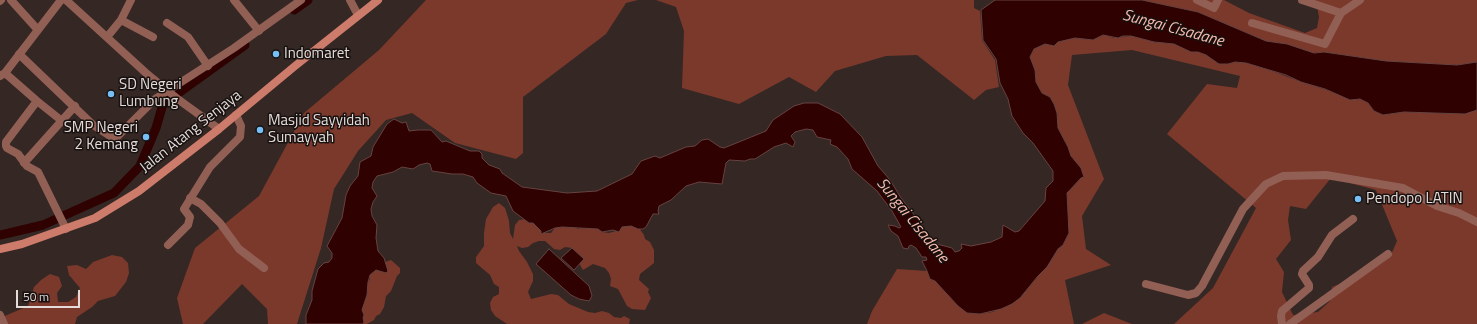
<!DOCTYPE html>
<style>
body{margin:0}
#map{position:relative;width:1477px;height:324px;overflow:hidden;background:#342724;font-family:"Titillium Web",sans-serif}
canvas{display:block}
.scale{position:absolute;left:16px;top:290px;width:64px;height:18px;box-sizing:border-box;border:2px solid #e5dcda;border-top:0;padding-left:5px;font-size:12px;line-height:14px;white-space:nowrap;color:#e5dcda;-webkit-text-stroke:3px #171110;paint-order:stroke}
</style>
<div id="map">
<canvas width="1477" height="324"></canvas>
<div class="scale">50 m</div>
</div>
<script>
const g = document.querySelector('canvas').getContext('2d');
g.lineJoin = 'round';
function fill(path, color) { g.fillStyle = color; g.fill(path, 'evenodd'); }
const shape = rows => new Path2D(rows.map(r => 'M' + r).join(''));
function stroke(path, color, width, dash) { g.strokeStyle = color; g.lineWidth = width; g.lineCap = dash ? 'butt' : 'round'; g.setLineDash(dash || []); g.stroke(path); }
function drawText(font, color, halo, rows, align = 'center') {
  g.font = font + ' "Titillium Web",sans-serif'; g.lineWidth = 3; g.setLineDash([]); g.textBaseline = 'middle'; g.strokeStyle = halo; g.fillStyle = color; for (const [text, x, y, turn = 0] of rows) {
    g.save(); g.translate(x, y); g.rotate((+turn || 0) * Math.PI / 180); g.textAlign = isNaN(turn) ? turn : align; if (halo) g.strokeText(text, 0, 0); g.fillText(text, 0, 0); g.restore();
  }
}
const forest = shape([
 [426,0,638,0,626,3,606,34,523,97,523,153,516,159,455,143,412,113,386,120,358,151,334,189,321,248,297,324,268,324,267,309,242,284,203,324,183,324,177,298,195,248,259,196,304,113,379,50],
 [656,0,974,0,974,8,980,11,982,40,995,60,999,87,986,90,974,100,917,55,886,56,835,71,816,92,789,77,739,104,682,88,684,31,676,7],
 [1142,0,1224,0,1249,13,1305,33,1317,28,1319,17,1317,6,1313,0,1477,0,1477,62,1457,65,1386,61,1324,52,1314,53,1287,44,1266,41,1198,12],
 [1103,35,1114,38,1131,36,1154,42,1174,44,1191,52,1198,52,1206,55,1219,64,1228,64,1235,62,1246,63,1272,71,1301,82,1336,93,1350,100,1360,99,1368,103,1374,111,1383,115,1404,112,1465,114,1477,110,1477,324,1174,324,1213,288,1256,208,1167,134,1207,84,1237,88,1240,76,1132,50,1072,55,1068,85,1104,179,1082,216,1086,249,1111,265,1065,280,1074,324,867,324,872,311,897,269,927,271,930,279,935,281,967,313,980,314,993,312,1020,298,1038,276,1047,267,1058,249,1063,245,1069,233,1067,193,1081,178,1084,177,1071,156,1068,147,1058,128,1057,113,1054,104,1050,97,1042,93,1036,82,1035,70,1030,57,1034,49,1045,44,1054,46,1057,42,1075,38,1093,40],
 [1331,178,1376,190,1397,241,1390,257,1369,272,1332,287,1330,301,1318,312,1293,315,1282,292,1284,272,1276,259,1291,240,1288,220,1290,206,1306,209],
 [499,203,505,208,507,214,509,221,510,233,513,239,515,225,519,220,526,219,529,223,533,223,544,233,551,233,555,228,564,226,575,227,578,229,584,226,597,227,602,232,609,233,616,231,622,227,636,224,644,235,645,239,650,242,654,250,654,263,640,274,639,280,649,289,648,292,651,298,645,310,632,309,627,306,618,289,610,286,611,279,609,273,605,268,593,264,583,270,580,265,580,258,572,248,565,247,560,250,554,249,545,241,539,241,533,243,528,247,522,248,517,246,519,251,527,262,533,274,533,281,528,292,531,299,551,294,558,295,569,304,588,312,595,313,602,311,609,313,614,317,621,318,624,316,630,319,629,324,507,324,495,316,491,310,490,303,493,297,499,294,499,287,494,284,490,275,476,263,476,257,484,246,484,233,486,219,493,207],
 [112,255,122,257,128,263,129,273,126,282,115,296,98,301,92,307,77,317,75,324,0,324,0,318,28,306,34,287,41,280,50,274,59,277,62,286,57,293,58,302,68,302,76,297,80,288,69,275,67,266,77,265,86,269,93,262],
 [391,260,400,268,400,273,397,276,391,291,386,296,384,307,380,314,376,316,374,320,367,324,364,324,361,322,362,303,366,286,370,279,369,274,385,262],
 [1104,313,1132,324,1082,324]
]);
const water = shape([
 [995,0,1142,0,1198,12,1266,41,1287,44,1314,53,1324,52,1386,61,1457,65,1477,62,1477,110,1465,114,1404,112,1383,115,1374,111,1368,103,1360,99,1350,100,1325,89,1301,82,1286,75,1246,63,1235,62,1228,64,1219,64,1206,55,1198,52,1191,52,1174,44,1154,42,1131,36,1123,36,1118,38,1103,35,1093,40,1075,38,1058,42,1054,46,1045,44,1034,49,1030,57,1035,70,1036,82,1042,93,1050,97,1054,104,1057,113,1058,128,1068,147,1071,156,1081,168,1084,177,1081,178,1067,193,1069,233,1063,245,1058,249,1047,267,1038,276,1020,298,1012,304,1001,309,980,314,967,313,958,306,935,281,930,279,927,271,922,261,927,260,926,257,922,257,916,248,911,245,909,246,908,249,903,248,898,236,891,231,888,225,895,226,899,228,901,227,892,211,877,191,852,169,848,159,837,147,830,144,831,140,817,137,813,130,806,129,795,132,791,136,795,142,793,147,786,143,774,147,755,159,750,159,745,161,729,160,726,163,722,184,699,182,686,186,671,200,659,206,658,211,659,214,653,214,646,227,643,229,638,229,631,226,622,227,619,232,613,230,602,232,598,229,562,227,555,228,541,234,541,231,533,223,529,223,513,211,506,196,491,193,477,183,473,177,463,174,452,174,432,171,430,164,427,163,419,165,413,169,402,167,393,172,377,176,373,182,372,188,377,196,373,202,371,209,372,216,377,225,376,238,378,251,384,258,388,271,386,273,376,270,370,275,368,282,367,295,362,310,364,315,363,318,364,322,363,324,306,324,306,315,312,300,312,291,318,269,324,263,329,262,332,258,332,253,327,246,342,218,346,195,350,186,358,176,360,162,371,156,373,147,387,124,394,119,402,123,406,122,409,131,418,130,431,130,442,142,446,141,470,151,479,151,482,154,482,158,489,165,500,169,502,173,522,187,567,193,597,191,632,174,641,161,655,156,660,158,686,147,695,146,702,140,708,139,720,147,724,148,766,131,773,120,794,106,804,103,818,103,840,114,862,137,878,166,890,180,901,198,922,225,929,238,933,243,952,248,955,252,959,251,962,248,961,244,971,246,991,242,1002,237,1003,225,1015,232,1019,231,1045,201,1046,188,1053,181,1053,171,1033,143,1023,133,1012,116,1008,99,1000,83,996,59,983,40,981,10,995,0],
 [572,248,584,259,574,270,561,258,572,248],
 [549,249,589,286,592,296,589,301,579,299,571,295,536,264,549,249]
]);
const canal = shape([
 [294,10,308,0],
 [0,235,43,225,114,193,140,166,156,128,163,104,245,45]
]);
const minor = shape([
 [11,0,38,30],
 [66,0,146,73,179,100,219,129],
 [234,0,259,31],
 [350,0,358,15],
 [1197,0,1214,8,1218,0],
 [1302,0,1341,13,1360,0],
 [0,1,1,0],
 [121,20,153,37],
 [167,23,188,37,208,66],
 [1252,23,1325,44,1341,13],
 [107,37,121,20,131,0],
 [19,54,93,125,110,136,117,137,155,99,234,48,301,0],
 [5,73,61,0],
 [0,76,5,73,37,101,6,142,6,146,7,148,18,154,27,166,38,172,66,229],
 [37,101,62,121],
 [24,163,75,106],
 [190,198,201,204,220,223,239,249,264,268],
 [168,245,188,225,190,217,184,209,210,167,240,137,241,126,236,115],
 [1146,284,1188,295,1196,293,1202,286,1243,209,1266,184,1283,176,1326,175,1403,188,1437,206,1459,213,1477,222],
 [0,315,4,324],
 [1282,324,1281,316,1282,311,1309,288,1309,285,1302,274,1303,271,1318,257,1332,235,1353,219],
 [1290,324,1388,254]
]);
const secondary = shape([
 [0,249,22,244,95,218,139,191,219,129,295,66,378,0]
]);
const markers = [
 [276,54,4,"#76c0f7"],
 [111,94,4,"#76c0f7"],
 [260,130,4,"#76c0f7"],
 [146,137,4,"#76c0f7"],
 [1358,199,4,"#76c0f7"]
];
const poiNames = [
 ["Indomaret",284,54],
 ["SD Negeri",119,85],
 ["Lumbung",119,102],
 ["Masjid Sayyidah",268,121],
 ["Sumayyah",268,138],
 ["SMP Negeri",138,128,"right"],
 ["2 Kemang",138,145,"right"],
 ["Pendopo LATIN",1366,199]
];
const streetNames = [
 ["Jalan Atang Senjaya",191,132,-38]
];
const waterNames = [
 ["Sungai Cisadane",1173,29,15],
 ["Sungai Cisadane",912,221,51]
];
fill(forest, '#7b392c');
fill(water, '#2f0100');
stroke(water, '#664341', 1);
stroke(canal, '#2f0100', 9);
stroke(minor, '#925f54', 8);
stroke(secondary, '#cd7b6a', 8);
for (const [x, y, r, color] of markers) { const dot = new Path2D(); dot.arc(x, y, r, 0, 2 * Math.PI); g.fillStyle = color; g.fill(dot); stroke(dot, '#171110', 1.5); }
drawText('15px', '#e5dcda', '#171110', poiNames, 'left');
drawText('15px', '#e5dcda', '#171110', streetNames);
drawText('italic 16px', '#fbbcae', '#171110', waterNames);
</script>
